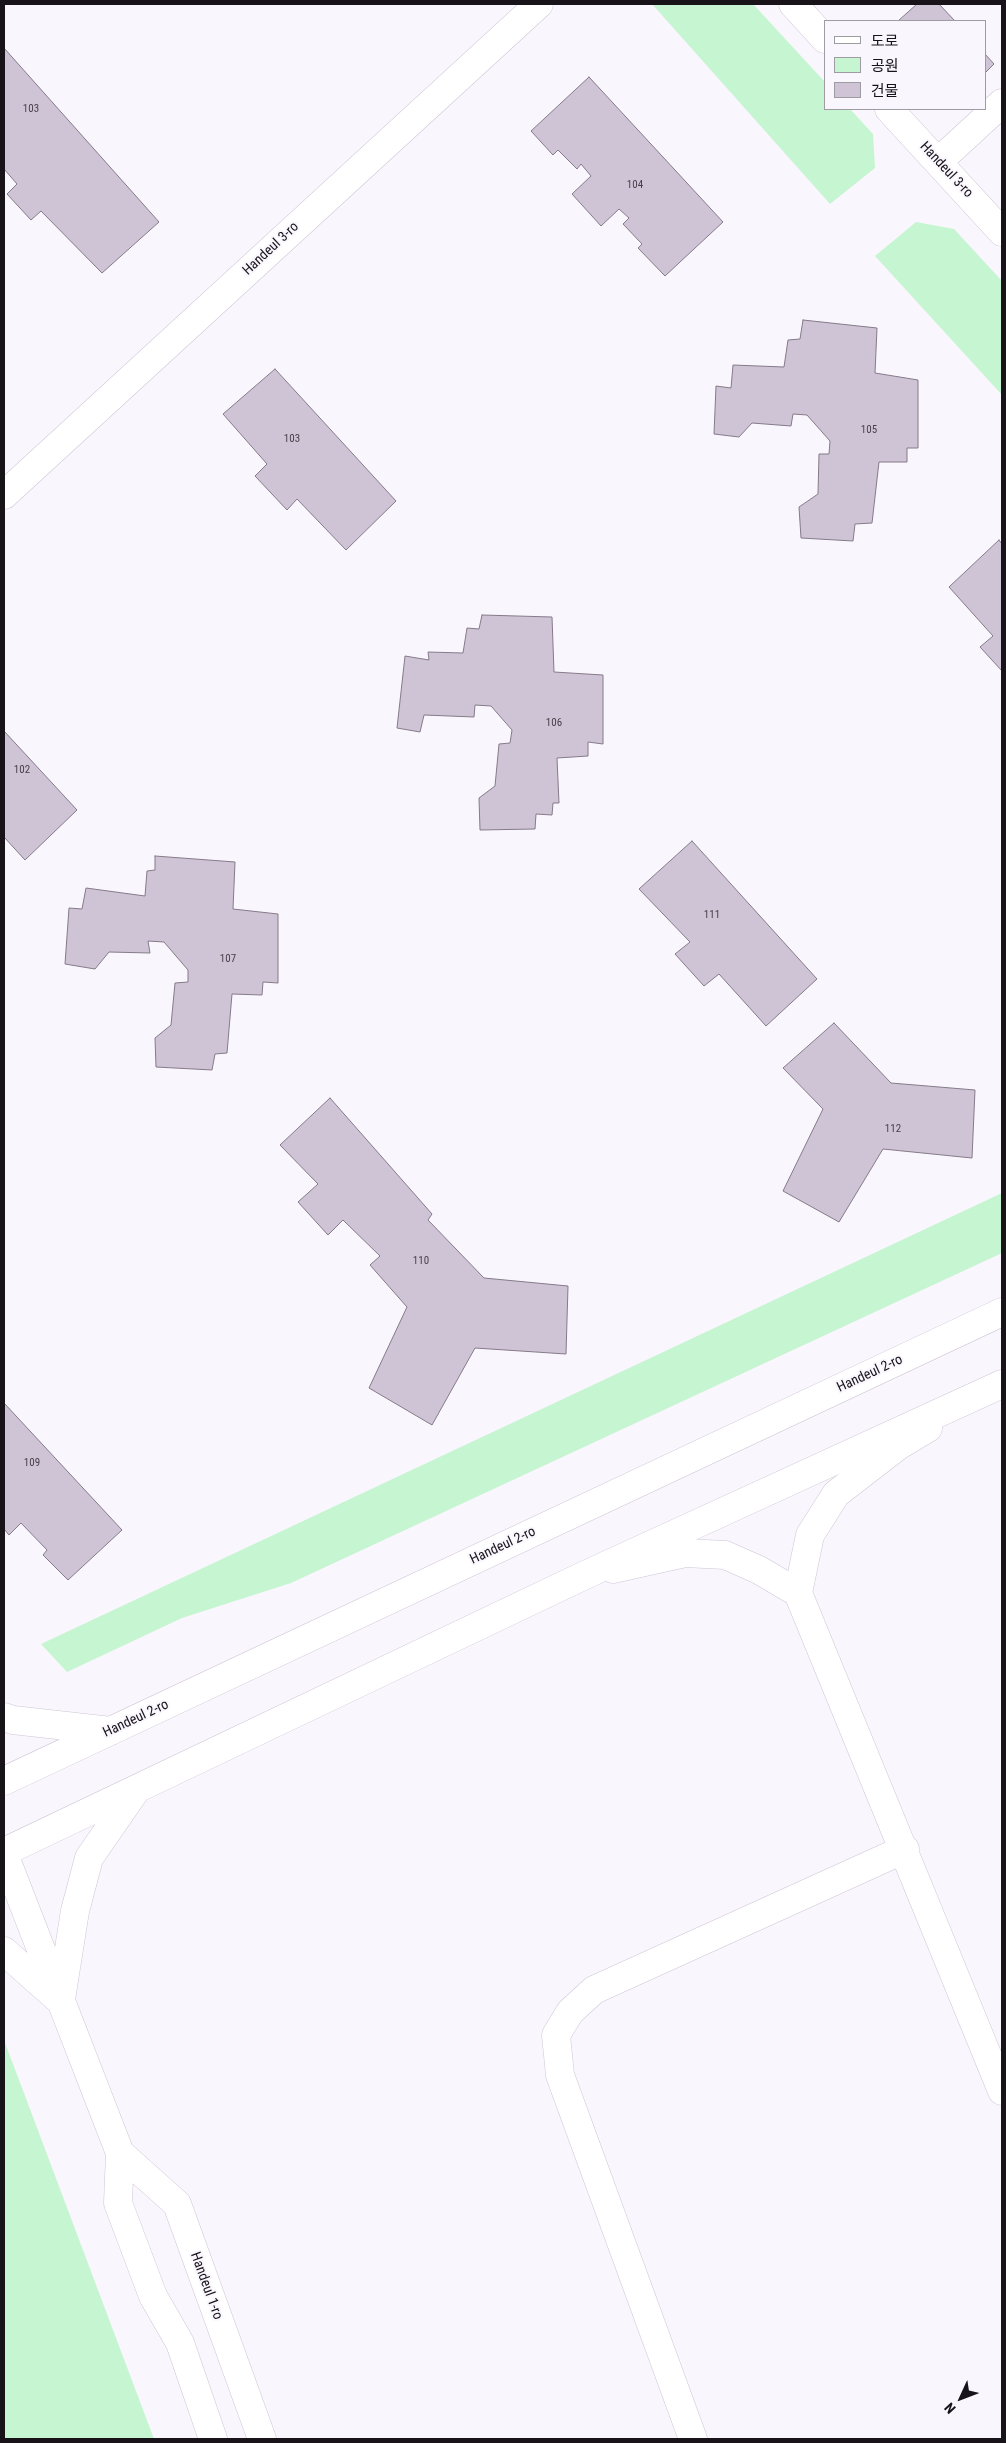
<!DOCTYPE html>
<meta charset="utf-8">
<style>
body{margin:0}
#map{position:relative;width:1006px;height:2443px;overflow:hidden;background:#faf6fd;font-family:"Roboto Condensed","Noto Sans KR",sans-serif}
canvas{display:block}
.frame{position:absolute;inset:0;border:5px solid #171319;pointer-events:none}
.legend{position:absolute;left:824px;top:20px;width:162px;height:90px;box-sizing:border-box;background:#faf6fd;border:1px solid #9f9ba2;margin:0;padding:6px 9px;list-style:none;font-size:15px;color:#171319}
.legend li{display:flex;align-items:center;gap:10px;height:25px}
.legend b{width:25px;border:1px solid #9f9ba2}
.north{position:absolute;left:936px;top:2373px;width:50px;height:50px;-webkit-text-stroke:4px #faf6fd;paint-order:stroke;rotate:227deg;font-size:14px;font-weight:700;line-height:20px;text-align:center;color:#171319}
.north::after{content:'';display:block;margin:auto;width:18px;height:22px;background:#171319;clip-path:polygon(50% 0,100% 100%,50% 72%,0 100%)}
</style>
<div id="map">
<canvas width="1006" height="2443"></canvas>
<div class="frame"></div>
<ul class="legend">
<li><b style="height:6px;background:#fff"></b>도로</li>
<li><b style="height:14px;background:#c6f5d2"></b>공원</li>
<li><b style="height:14px;background:#cfc4d5"></b>건물</li>
</ul>
<div class="north">N</div>
</div>
<script>
const g = document.querySelector('canvas').getContext('2d');
g.lineJoin = 'round';
function fill(path, color) { g.fillStyle = color; g.fill(path, 'evenodd'); }
const shape = rows => new Path2D(rows.map(r => 'M' + r).join(''));
function stroke(path, color, width, dash) { g.strokeStyle = color; g.lineWidth = width; g.lineCap = dash ? 'butt' : 'round'; g.setLineDash(dash || []); g.stroke(path); }
function drawText(font, color, halo, rows, align = 'center') {
  g.font = font + ' "Roboto Condensed",sans-serif'; g.lineWidth = 4; g.setLineDash([]); g.textBaseline = 'middle'; g.strokeStyle = halo; g.fillStyle = color; for (const [text, x, y, turn = 0] of rows) {
    g.save(); g.translate(x, y); g.rotate((+turn || 0) * Math.PI / 180); g.textAlign = isNaN(turn) ? turn : align; if (halo) g.strokeText(text, 0, 0); g.fillText(text, 0, 0); g.restore();
  }
}
const green = shape([
 [652,4,753,4,825,82,825,109,850,109,873,134,875,168,830,204],
 [916,222,954,229,1002,281,1002,395,875,256],
 [1002,1193,1002,1253,291,1583,182,1618,67,1672,41,1644],
 [4,2040,154,2439,4,2439]
]);
const building = shape([
 [917,4,939,4,955,21,898,21,917,4],
 [4,48,159,222,102,273,41,211,31,220,7,194,17,184,4,169,4,48],
 [985,54,994,64,985,73,985,54],
 [589,77,723,222,665,276,638,248,642,244,623,224,629,218,619,209,601,226,572,194,591,176,581,164,577,169,558,150,553,155,531,131,589,77],
 [803,320,877,328,875,373,918,380,918,448,907,448,907,462,879,462,872,523,855,524,853,541,801,538,799,507,818,494,819,454,829,454,830,441,807,415,793,414,791,426,752,423,739,437,714,434,716,386,731,388,733,365,784,367,788,340,800,339,803,320],
 [275,369,396,501,346,550,297,499,287,510,255,476,267,464,223,414,275,369],
 [999,540,1002,544,1002,671,980,647,993,636,949,587,999,540],
 [482,615,552,617,554,672,603,675,603,744,588,742,588,756,557,758,559,803,553,803,552,815,536,814,535,829,480,830,479,798,495,786,499,744,510,743,512,730,491,706,475,705,474,717,424,715,420,732,397,728,405,656,429,660,428,652,463,653,467,628,479,629,482,615],
 [4,731,77,810,25,860,4,837,4,731],
 [692,841,817,979,766,1026,719,974,704,986,675,954,690,942,639,889,692,841],
 [155,856,235,862,233,909,278,914,278,983,263,982,262,995,232,994,227,1053,215,1054,212,1070,156,1067,155,1038,171,1025,175,983,188,982,188,970,164,942,148,941,150,953,109,952,95,969,65,964,69,908,82,909,86,888,145,896,147,871,155,870,155,856],
 [834,1023,891,1083,975,1090,972,1158,883,1149,839,1222,783,1191,823,1109,783,1068,834,1023],
 [330,1098,432,1214,428,1220,484,1278,568,1286,566,1354,475,1348,432,1425,369,1388,407,1307,370,1265,380,1256,343,1220,328,1235,298,1202,318,1184,280,1145,330,1098],
 [4,1403,122,1530,68,1580,43,1555,47,1550,21,1523,9,1535,4,1529,4,1403]
]);
const street = shape([
 [793,4,825,39],
 [889,109,1002,232],
 [938,162,1002,103],
 [928,1428,898,1446,836,1494,810,1535,798,1593,1002,2091],
 [613,1569,685,1553,725,1555,759,1570,798,1593],
 [693,2439,560,2075,556,2035,570,2012,594,1990,905,1849]
]);
const secondary = shape([
 [4,495,539,4],
 [4,1717,13,1720,111,1731],
 [4,1781,1002,1312],
 [4,1852,583,1576,1002,1384],
 [4,1854,120,2153,118,2203,153,2296,180,2343,213,2439],
 [4,1951,57,1998],
 [61,1999,75,1911,89,1858,136,1790],
 [120,2153,177,2204,262,2439]
]);
const numberNames = [
 ["103",31,109],
 ["104",635,185],
 ["105",869,430],
 ["103",292,439],
 ["106",554,723],
 ["102",22,770],
 ["111",712,915],
 ["107",228,959],
 ["112",893,1129],
 ["110",421,1261],
 ["109",32,1463]
];
const streetNames = [
 ["Handeul 3-ro",946,170,47],
 ["Handeul 3-ro",271,249,-43],
 ["Handeul 2-ro",870,1374,-25],
 ["Handeul 2-ro",503,1546,-25],
 ["Handeul 2-ro",136,1719,-25],
 ["Handeul 1-ro",206,2286,70]
];
fill(green, '#c6f5d2');
fill(building, '#cfc4d5');
stroke(building, '#847a89', 1);
stroke(street, '#cfc5d6', 29);
stroke(secondary, '#cfc5d6', 29);
stroke(street, '#fff', 28);
stroke(secondary, '#fff', 28);
drawText('11px', '#453f48', null, numberNames);
drawText('14px', '#171319', '#faf6fd', streetNames);
</script>
